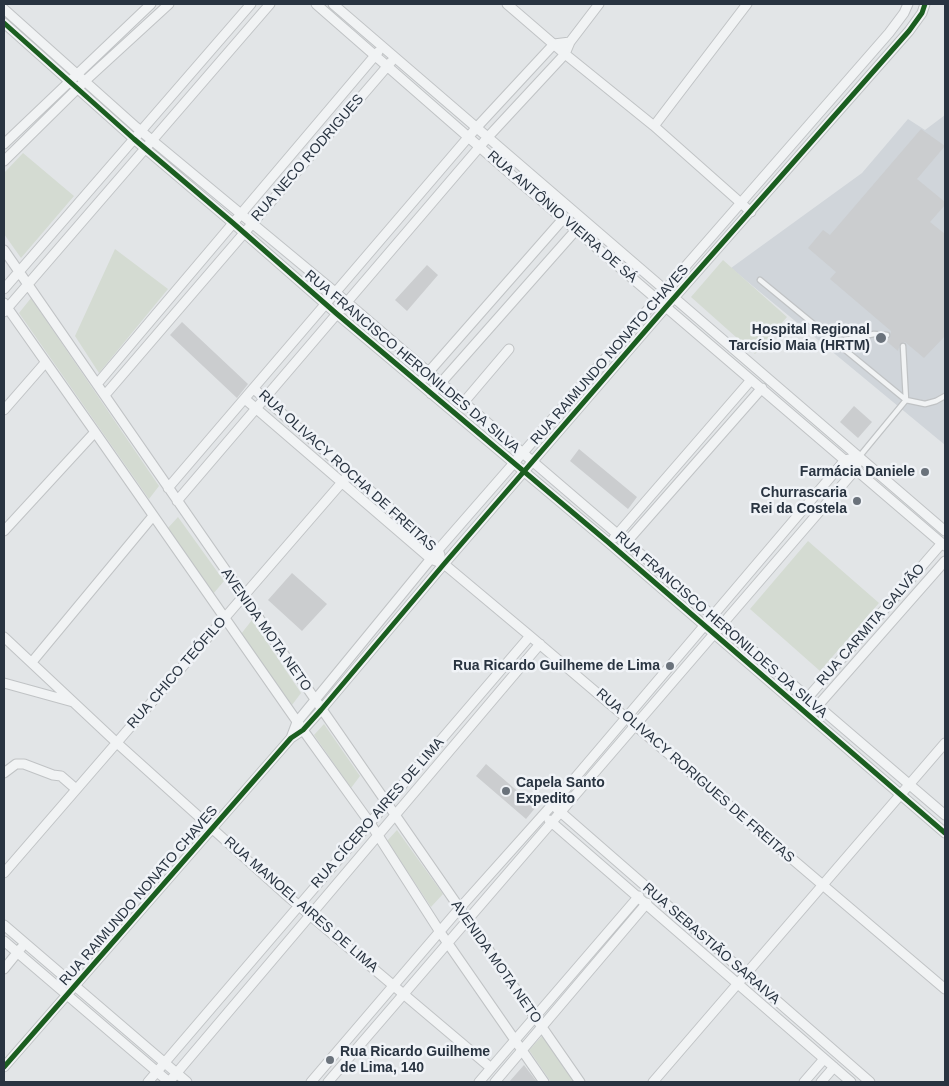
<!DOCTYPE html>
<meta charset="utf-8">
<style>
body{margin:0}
#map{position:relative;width:949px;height:1086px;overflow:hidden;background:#e2e5e7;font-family:Arial,sans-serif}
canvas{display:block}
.frame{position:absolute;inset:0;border:5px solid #293441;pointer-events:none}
</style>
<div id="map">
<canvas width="949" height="1086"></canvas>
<div class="frame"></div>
</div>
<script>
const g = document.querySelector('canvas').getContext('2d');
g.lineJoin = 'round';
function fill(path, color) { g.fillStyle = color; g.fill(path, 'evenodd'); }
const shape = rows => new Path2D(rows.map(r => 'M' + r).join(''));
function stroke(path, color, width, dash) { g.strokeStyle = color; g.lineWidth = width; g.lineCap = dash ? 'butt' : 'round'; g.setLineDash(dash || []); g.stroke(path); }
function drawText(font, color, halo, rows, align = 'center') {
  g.font = font + ' Arial,sans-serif'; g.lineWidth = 5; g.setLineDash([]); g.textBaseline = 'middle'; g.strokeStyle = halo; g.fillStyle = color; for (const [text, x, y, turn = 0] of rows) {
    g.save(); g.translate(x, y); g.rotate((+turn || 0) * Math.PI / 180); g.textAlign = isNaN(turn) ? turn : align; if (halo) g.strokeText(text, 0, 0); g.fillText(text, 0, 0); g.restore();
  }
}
const built = shape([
 [945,115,945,445,731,268,862,173,908,119,925,130]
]);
const green = shape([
 [23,153,74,196,21,258,4,234,4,173],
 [115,249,168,289,99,373,75,336],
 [723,260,787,317,755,354,691,297],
 [31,298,159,486,149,499,19,313],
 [178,517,224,581,213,594,167,529],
 [808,541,879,603,820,671,750,609],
 [252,620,301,693,292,705,241,634],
 [324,724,360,776,351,788,314,735],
 [397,830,443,894,431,907,387,841],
 [544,1034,574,1082,551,1082,529,1050]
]);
const building = shape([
 [921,129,945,146,917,179,945,202,945,205,930,222,945,234,945,336,924,358,905,342,900,344,898,351,884,339,890,338,891,331,830,279,836,272,808,248,823,230,830,235],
 [427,265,438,275,407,311,395,300],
 [182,322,248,384,237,398,170,335],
 [854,406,872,422,858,438,840,422],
 [579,449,637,497,628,509,570,461],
 [292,573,327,604,302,631,268,600],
 [486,764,536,807,526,819,476,776],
 [524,1065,537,1082,509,1082]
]);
const lane = shape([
 [760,280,906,400,925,404,936,401,945,396],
 [835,342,874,334,887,335],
 [903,346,906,400],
 [859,457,906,400]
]);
const street = shape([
 [316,4,514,177,945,546],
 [333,4,945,531],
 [507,4,565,54,654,126,751,212],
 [4,9,136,127,335,292,945,815],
 [4,23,134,139,233,223,337,314,609,543,945,833],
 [654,126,747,4],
 [4,144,151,4],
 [4,161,85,81,169,4],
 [4,250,580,1082],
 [4,289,251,4],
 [4,303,95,432,303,730,370,823,440,932,544,1082],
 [4,312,270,4],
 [419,383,563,219],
 [97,384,378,52],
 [254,389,438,550,440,555],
 [431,394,576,230],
 [105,395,391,62],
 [245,399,431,559,444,564,530,636,945,989],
 [464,402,509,349],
 [4,410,45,363],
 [168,488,477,127,554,44,570,42],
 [177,501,488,137,565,54,570,42,599,4],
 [4,531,95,432],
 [614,538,751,380],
 [623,546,762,388],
 [4,637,117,743,285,894,491,1068],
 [32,662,153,516],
 [4,683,73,702],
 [804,702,942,543],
 [814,710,945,561],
 [291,738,297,722,438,550,889,33,904,13,908,4],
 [4,773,16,764,24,764,53,775,61,776,76,789],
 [557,809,870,1082],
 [549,820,851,1082],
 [4,873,350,473],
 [4,925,187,1082],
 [4,941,169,1082],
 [4,969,21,948],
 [4,1067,291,738,303,730,321,710,444,564,666,307,909,31,922,13,925,4],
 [148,1082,530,636],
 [169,1082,540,644],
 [311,1082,459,909,552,805,845,460,859,457],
 [328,1082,856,469,857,465],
 [479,1082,639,896],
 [495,1082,647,903],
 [653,1082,945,743],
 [804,1082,824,1059],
 [821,1082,834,1067]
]);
const cycleway = shape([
 [4,23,134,139,233,223,337,314,609,543,945,833],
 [4,1067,291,738,303,730,321,710,444,564,666,307,909,31,922,13,925,4]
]);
const markers = [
 [881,338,6,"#6a727b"],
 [925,472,5,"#6a727b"],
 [857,501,5,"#6a727b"],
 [670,666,5,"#6a727b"],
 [506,791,5,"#6a727b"],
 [330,1060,5,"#6a727b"]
];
const streetNames = [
 ["RUA NECO RODRIGUES",308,158,-49],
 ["RUA ANTÔNIO VIEIRA DE SÁ",562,217,41],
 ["RUA RAIMUNDO NONATO CHAVES",610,355,-49],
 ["RUA FRANCISCO HERONILDES DA SILVA",412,362,40],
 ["RUA OLIVACY ROCHA DE FREITAS",347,471,42],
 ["RUA FRANCISCO HERONILDES DA SILVA",721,625,41],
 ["RUA CARMITA GALVÃO",871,625,-49],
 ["AVENIDA MOTA NETO",266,630,55],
 ["RUA CHICO TEÓFILO",177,673,-49],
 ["RUA OLIVACY RORIGUES DE FREITAS",695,776,41],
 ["RUA CÍCERO AIRES DE LIMA",378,813,-49],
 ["RUA RAIMUNDO NONATO CHAVES",139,896,-49],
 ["RUA MANOEL AIRES DE LIMA",301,905,41],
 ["RUA SEBASTIÃO SARAIVA",711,944,41],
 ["AVENIDA MOTA NETO",496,962,55]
];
const poiNames = [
 ["Hospital Regional",870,330],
 ["Tarcísio Maia (HRTM)",870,346],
 ["Farmácia Daniele",915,472],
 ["Churrascaria",847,493],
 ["Rei da Costela",847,509],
 ["Rua Ricardo Guilheme de Lima",660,666],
 ["Capela Santo",516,783,"left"],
 ["Expedito",516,799,"left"],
 ["Rua Ricardo Guilheme",340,1052,"left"],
 ["de Lima, 140",340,1068,"left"]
];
fill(built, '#d0d5da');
fill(green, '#d4dbd2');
fill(building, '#cbcdcf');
stroke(lane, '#c0c3c5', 7);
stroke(street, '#c0c3c5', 11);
stroke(lane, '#f1f3f4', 4.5);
stroke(street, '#f1f3f4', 9);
stroke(cycleway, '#1b5e20', 5);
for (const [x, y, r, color] of markers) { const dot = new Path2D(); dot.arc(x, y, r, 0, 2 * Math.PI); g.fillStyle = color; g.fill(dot); stroke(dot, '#f0f3f7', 2); }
drawText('14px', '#293441', '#f0f3f7', streetNames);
drawText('bold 14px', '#293441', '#f0f3f7', poiNames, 'right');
</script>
